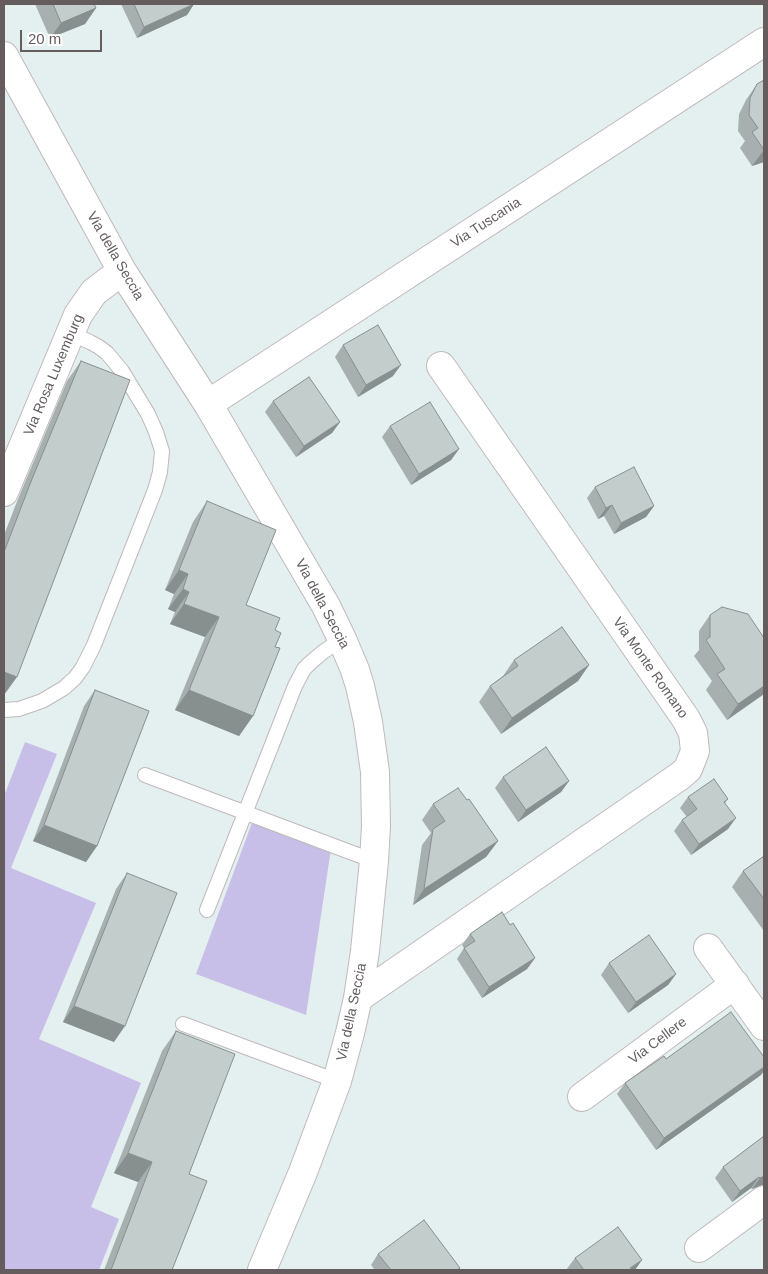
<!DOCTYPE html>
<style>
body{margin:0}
#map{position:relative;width:768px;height:1274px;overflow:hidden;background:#e4efef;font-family:Arial,sans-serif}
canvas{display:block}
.frame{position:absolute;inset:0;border:5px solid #655c5e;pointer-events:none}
.scale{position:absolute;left:20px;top:30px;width:82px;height:22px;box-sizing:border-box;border:2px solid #655c5e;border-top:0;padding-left:6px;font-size:15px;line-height:18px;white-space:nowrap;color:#655c5e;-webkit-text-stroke:4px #fff;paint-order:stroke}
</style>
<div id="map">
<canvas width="768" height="1274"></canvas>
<div class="frame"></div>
<div class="scale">20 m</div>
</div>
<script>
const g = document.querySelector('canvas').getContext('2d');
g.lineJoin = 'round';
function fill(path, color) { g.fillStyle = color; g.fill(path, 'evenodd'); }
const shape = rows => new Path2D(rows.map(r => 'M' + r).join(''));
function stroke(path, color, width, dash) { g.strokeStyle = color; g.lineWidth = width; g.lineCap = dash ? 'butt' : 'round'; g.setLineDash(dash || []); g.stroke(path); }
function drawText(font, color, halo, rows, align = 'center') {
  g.font = font + ' Arial,sans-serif'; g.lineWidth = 5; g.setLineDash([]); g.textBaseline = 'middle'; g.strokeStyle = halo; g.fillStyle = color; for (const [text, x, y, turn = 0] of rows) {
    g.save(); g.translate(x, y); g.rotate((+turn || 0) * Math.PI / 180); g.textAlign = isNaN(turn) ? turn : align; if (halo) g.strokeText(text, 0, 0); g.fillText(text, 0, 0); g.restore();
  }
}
const green = shape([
 [25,742,57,754,11,868,96,903,39,1039,141,1083,91,1207,119,1219,99,1270,4,1270,4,796],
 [253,820,331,849,306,1015,196,974]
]);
const service = shape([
 [4,710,19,709,42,701,64,688,75,678,83,667,94,645,155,490,160,472,162,451,156,432,148,414,122,371,107,353,99,347,90,342,70,333],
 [145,775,374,861],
 [207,910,295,686,304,669,310,663,323,652,342,639],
 [183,1024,337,1081]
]);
const minor = shape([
 [4,56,122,271,208,404,326,606,342,639,355,670,360,686,368,722,375,772,376,826,374,861,365,951,358,998,350,1033,337,1081,303,1172,262,1270],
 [208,404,764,42],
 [4,492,78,315,94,292,122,271],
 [708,948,764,1026],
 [358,998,680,776,688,769,695,751,693,733,686,719,441,366],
 [582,1097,735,984],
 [699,1248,764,1200]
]);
const wall = shape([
 [35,4,94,4,96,8,85,24,50,38],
 [121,4,194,4,187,15,137,38],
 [764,80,764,162,752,166,740,148,745,141,738,131,739,114,746,100,757,84],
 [343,345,393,376,358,397,335,357],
 [81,361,4,695,4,535,18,499,67,381],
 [273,401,340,422,332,433,296,457,265,412],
 [390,426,459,449,451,460,411,485,382,437],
 [595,487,654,506,646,517,614,534,604,516,598,519,587,498],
 [207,501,246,605,275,630,275,647,253,716,239,736,175,710,205,637,170,624,175,612,168,609,174,594,165,590,193,522],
 [710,615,764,638,764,694,727,720,706,690,712,681,694,656,699,650,699,631],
 [514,660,589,665,578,681,501,734,479,702,490,686,503,676],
 [95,690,97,846,86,862,33,841,84,706],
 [503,777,569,781,561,792,518,822,495,788],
 [688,797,728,799,725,803,728,829,691,855,674,831,682,820,687,817,680,808],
 [467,800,498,841,486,857,413,905,422,845,431,833,422,820,433,804],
 [764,856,764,931,732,887,743,871],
 [127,873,114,1042,63,1022,116,889],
 [510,925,535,958,527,969,482,998,457,959,464,948,462,945,470,934],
 [609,963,676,974,668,985,628,1013,601,975],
 [176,1031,189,1174,172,1270,104,1270,138,1182,114,1173,162,1051],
 [761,1075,656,1150,617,1094,625,1083],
 [764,1136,764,1185,762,1185,752,1189,751,1188,732,1202,715,1178,723,1167],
 [378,1254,460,1268,459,1270,375,1270,371,1265],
 [575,1258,635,1270,566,1270]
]);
const shadedWall = shape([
 [194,4,187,15,137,38,144,27],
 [96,8,85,24,50,38,61,23],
 [764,149,764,162,752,166,764,150],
 [401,365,393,376,358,397,366,385],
 [340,422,332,433,296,457,304,446],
 [459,449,451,460,411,485,419,474],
 [612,505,604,516,598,519,606,508],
 [654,506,646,517,614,534,621,523],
 [179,570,188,574,174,594,165,590],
 [183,589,189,592,175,612,168,609],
 [184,604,219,617,205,637,170,624],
 [589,665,578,681,501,734,512,718],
 [4,672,17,677,4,695],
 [764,686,764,694,727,720,738,704],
 [189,690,253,716,239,736,175,710],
 [569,781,561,792,518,822,526,810],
 [736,818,728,829,691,855,699,844],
 [44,825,97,846,86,862,33,841],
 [498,841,486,857,413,905,424,889],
 [535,958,527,969,482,998,489,987],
 [676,974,668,985,628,1013,636,1002],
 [74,1006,125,1026,114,1042,63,1022],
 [764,1067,764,1071,761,1075,656,1150,664,1138],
 [128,1153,152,1162,138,1182,114,1173],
 [764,1176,764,1185,762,1185,752,1189,760,1178],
 [759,1177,751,1188,732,1202,740,1191],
 [642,1260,635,1270,629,1270,630,1268]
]);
const building = shape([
 [53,4,94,4,96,8,61,23,53,4],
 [134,4,194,4,144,27,134,4],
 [764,80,764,150,752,132,758,128,749,115,750,98,757,84,764,80],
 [378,325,401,365,366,385,343,345,378,325],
 [81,361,130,380,17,677,4,672,4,552,32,479,81,361],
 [309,377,340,422,304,446,273,401,309,377],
 [430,402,459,449,419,474,390,426,430,402],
 [634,467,654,506,621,523,612,505,606,508,595,487,634,467],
 [207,501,276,530,246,605,280,618,275,630,281,633,275,647,280,648,253,716,189,690,219,617,184,604,189,592,183,589,188,574,179,570,207,501],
 [722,607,748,614,764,638,764,686,738,704,717,674,725,669,706,640,710,637,710,615,722,607],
 [562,627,589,665,512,718,490,686,518,666,514,660,562,627],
 [95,690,149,711,97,846,44,825,95,690],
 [546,747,569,781,526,810,503,777,546,747],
 [714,779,728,799,724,802,736,818,699,844,682,820,697,809,688,797,714,779],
 [458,788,467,800,469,799,498,841,424,889,433,829,445,821,433,804,458,788],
 [764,856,764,899,743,871,764,856],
 [127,873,177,893,125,1026,74,1006,127,873],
 [502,912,510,925,513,923,535,958,489,987,464,948,475,941,470,934,502,912],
 [649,935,676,974,636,1002,609,963,649,935],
 [731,1012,764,1057,764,1067,664,1138,625,1083,664,1056,666,1059,731,1012],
 [176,1031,235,1054,189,1174,207,1181,172,1270,111,1270,152,1162,128,1153,176,1031],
 [764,1136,764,1176,760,1178,759,1177,740,1191,723,1167,764,1136],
 [424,1220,460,1268,457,1270,391,1270,378,1254,424,1220],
 [618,1227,642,1260,630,1268,632,1270,584,1270,575,1258,618,1227]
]);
const streetNames = [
 ["Via Tuscania",486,223,-33],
 ["Via della Seccia",115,256,60],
 ["Via Rosa Luxemburg",54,375,-67],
 ["Via della Seccia",322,604,62],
 ["Via Monte Romano",650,668,55],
 ["Via della Seccia",352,1012,-78],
 ["Via Cellere",658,1041,-37]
];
fill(green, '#c8bfe8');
stroke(service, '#c1b9ba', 16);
stroke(minor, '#c1b9ba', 30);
stroke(service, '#fff', 14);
stroke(minor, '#fff', 28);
fill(wall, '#a7b0af');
fill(shadedWall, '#88908f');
fill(building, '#c2cdcc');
stroke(building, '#88908f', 1);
drawText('14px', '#655c5e', '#fff', streetNames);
</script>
